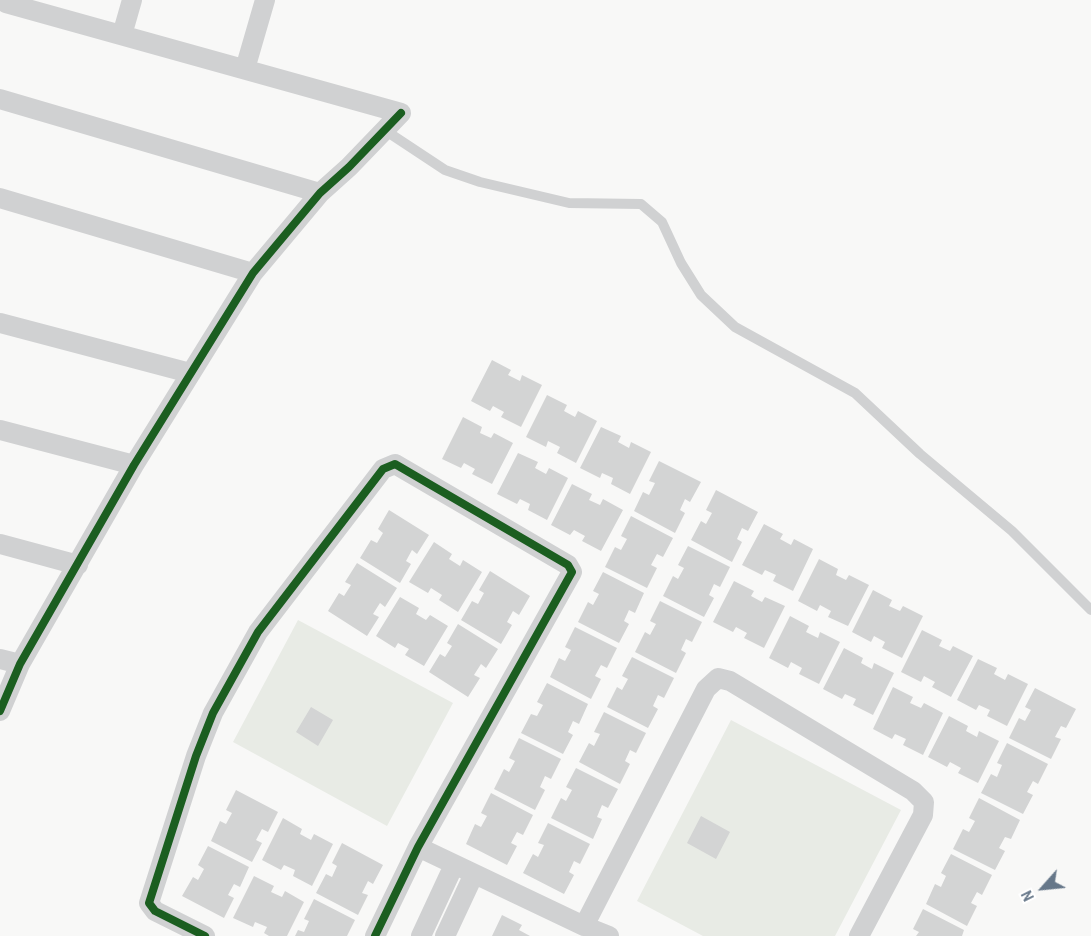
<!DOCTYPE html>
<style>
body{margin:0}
#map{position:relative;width:1091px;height:936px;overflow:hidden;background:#f8f8f7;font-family:"Archivo Narrow",sans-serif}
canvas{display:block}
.north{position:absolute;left:1013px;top:858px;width:60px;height:60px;-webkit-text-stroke:4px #fff;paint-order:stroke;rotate:243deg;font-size:16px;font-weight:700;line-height:24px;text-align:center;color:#667789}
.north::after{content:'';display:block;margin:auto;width:21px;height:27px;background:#667789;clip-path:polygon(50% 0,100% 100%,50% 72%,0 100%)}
</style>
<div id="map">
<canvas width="1091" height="936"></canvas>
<div class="north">N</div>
</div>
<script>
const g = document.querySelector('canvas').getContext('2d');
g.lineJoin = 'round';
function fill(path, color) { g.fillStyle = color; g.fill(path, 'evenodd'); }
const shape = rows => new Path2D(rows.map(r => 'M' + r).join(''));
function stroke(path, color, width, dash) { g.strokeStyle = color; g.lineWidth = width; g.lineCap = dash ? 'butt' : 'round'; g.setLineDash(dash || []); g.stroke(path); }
const green = shape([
 [298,620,453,703,387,826,233,742],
 [731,720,901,810,835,936,703,936,637,901]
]);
const building = shape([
 [492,360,511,370,508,375,520,381,522,375,542,385,521,427,501,417,504,412,493,406,490,411,471,401],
 [547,395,567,405,564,411,575,417,578,411,597,421,576,463,557,453,560,447,548,441,546,447,526,437],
 [463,417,482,427,480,433,491,438,494,433,513,443,492,484,472,474,475,469,464,463,461,468,442,459],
 [601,427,621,436,618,442,629,448,631,442,651,452,630,494,611,484,613,478,602,473,600,478,580,468],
 [518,453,538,462,535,468,546,474,549,468,568,478,547,520,528,510,530,504,520,499,517,504,497,494],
 [659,461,701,482,690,502,685,499,680,510,685,513,675,533,634,511,643,492,649,495,655,483,649,481],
 [572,484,592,494,589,500,600,505,603,499,623,510,601,551,582,541,585,536,574,530,570,535,551,525],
 [716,490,758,512,748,531,742,528,737,539,742,542,732,562,691,540,701,521,706,524,712,513,706,510],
 [389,510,429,535,417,554,412,550,406,561,411,564,400,583,360,558,371,540,377,543,383,533,378,529],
 [631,516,673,538,663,557,657,554,651,565,657,568,647,588,605,567,615,547,621,550,627,539,621,536],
 [764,524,783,534,780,539,791,545,794,539,813,549,793,591,773,581,776,575,765,570,762,575,742,565],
 [434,542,452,554,449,559,460,566,463,560,482,572,458,612,439,600,442,595,431,588,428,593,409,582],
 [688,546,730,567,720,587,714,584,709,595,714,598,704,617,663,596,673,576,678,579,684,568,678,565],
 [819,559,838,569,836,575,846,580,849,575,869,585,848,626,828,617,831,611,820,605,817,611,798,601],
 [357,563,397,588,385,607,380,603,373,614,379,617,367,636,328,611,339,593,344,596,351,585,345,582],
 [490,571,530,596,519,615,513,611,507,622,512,625,501,644,461,620,472,601,478,604,484,593,479,590],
 [603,572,644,593,635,613,629,610,624,621,629,624,619,643,578,622,588,602,593,605,599,594,593,591],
 [734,581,754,591,751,596,762,602,765,597,785,606,764,648,744,638,747,633,736,627,733,632,713,622],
 [873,590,892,600,889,606,900,611,903,606,923,616,902,658,882,648,885,642,874,636,871,642,852,632],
 [400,597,419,608,416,614,426,620,430,615,448,626,424,666,405,655,409,649,398,643,395,648,376,636],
 [660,601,702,622,692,642,686,639,681,650,686,653,676,673,635,652,645,632,650,635,656,624,650,621],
 [790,616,809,626,806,632,818,638,820,632,840,642,819,684,799,674,802,668,791,662,788,668,769,658],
 [458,624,498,649,486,668,481,664,474,675,480,678,468,697,429,672,440,654,445,657,452,646,447,643],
 [575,627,617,648,607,668,601,665,595,676,601,679,591,699,550,677,559,658,565,661,571,650,565,647],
 [922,630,942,640,939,646,950,651,953,646,973,656,951,697,932,687,935,682,924,676,921,682,901,672],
 [844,648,863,658,861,663,872,669,874,663,894,673,873,715,853,705,856,699,845,694,842,699,823,689],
 [632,657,674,678,664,698,658,695,653,706,658,709,648,728,607,707,617,687,622,690,628,679,622,676],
 [978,659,997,668,994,674,1005,680,1008,674,1028,684,1007,726,987,716,990,710,979,705,976,710,957,700],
 [547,683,588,704,579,724,573,721,568,732,573,735,563,754,521,733,531,714,537,716,543,705,537,702],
 [893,687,913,697,910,703,921,708,924,703,943,713,923,755,903,745,906,739,895,734,892,739,873,729],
 [1035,688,1076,709,1066,728,1061,726,1055,737,1061,739,1051,759,1009,738,1019,718,1025,721,1031,710,1025,707],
 [311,707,333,720,318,746,296,732],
 [604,712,646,733,636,753,630,750,625,761,630,764,620,784,579,762,589,743,594,746,600,734,594,732],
 [949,716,968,726,966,731,977,737,979,731,999,741,978,783,958,773,961,768,950,762,947,767,928,757],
 [519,738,561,759,551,779,545,776,540,787,545,790,535,810,494,789,504,769,509,772,515,761,509,758],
 [1007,743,1048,764,1038,784,1033,781,1027,792,1033,795,1023,814,981,793,991,774,997,777,1002,765,997,763],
 [576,768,618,789,608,808,602,805,597,817,602,819,593,839,551,818,561,798,566,801,572,790,566,787],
 [236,790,278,812,268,832,262,829,256,840,262,843,252,862,211,841,220,821,226,824,232,813,226,810],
 [491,793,533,815,523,835,517,832,511,843,517,846,507,865,466,844,475,824,481,827,487,816,481,813],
 [979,798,1020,820,1011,839,1005,837,999,848,1005,851,995,870,953,849,963,829,969,832,975,821,969,818],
 [701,816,730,832,716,859,687,843],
 [283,818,302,829,300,834,311,840,314,834,333,844,312,886,293,876,295,870,284,865,281,870,262,860],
 [548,823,590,844,580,864,574,861,569,872,574,875,564,894,523,873,533,854,538,857,544,845,538,843],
 [342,843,383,865,373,884,368,881,362,893,368,895,358,915,316,893,326,874,332,877,337,866,332,863],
 [208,846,249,867,240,887,234,884,228,895,234,898,224,918,182,896,193,877,198,880,204,869,198,865],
 [951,854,992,875,982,895,977,892,971,903,977,906,967,926,926,904,935,884,941,887,946,876,941,873],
 [254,876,274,886,271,892,282,897,285,891,304,902,287,936,269,936,264,933,267,927,255,922,253,927,233,918],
 [314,899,355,920,347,936,295,936,298,930,304,932,309,921,304,919],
 [923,909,964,930,962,936,916,936,919,932,913,929],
 [502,915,522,925,519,930,530,936,492,936]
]);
const service = shape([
 [383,129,445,170,480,182,569,203,641,204,662,222,681,263,701,295,735,327,855,393,920,454,1012,531,1091,610]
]);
const minor = shape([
 [6,3,401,113],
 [122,35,132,0],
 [245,69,265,0],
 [0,99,320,193],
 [0,198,253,273],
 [0,323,190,373],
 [0,430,134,465],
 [0,544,78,565],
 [0,659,20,664],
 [0,711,20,664,134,465,253,273,320,193,349,167,401,113],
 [418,847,584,926],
 [205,936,155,911,149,903,196,756,213,713,258,632,383,469,395,464,568,565,572,572,418,847,375,936],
 [421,936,454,865],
 [445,936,474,874],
 [609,936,584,926,706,689,718,678,730,681,913,791,924,802,923,815,859,936]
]);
const cycleway = shape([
 [0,711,20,664,134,465,253,273,320,193,349,167,401,113],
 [205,936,155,911,149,903,196,756,213,713,258,632,383,469,395,464,568,565,572,572,418,847,375,936]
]);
fill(green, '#e8ebe5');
fill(building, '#d3d4d4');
stroke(service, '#d0d1d2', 10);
stroke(minor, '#d0d1d2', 20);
stroke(cycleway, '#1b5e20', 8);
</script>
